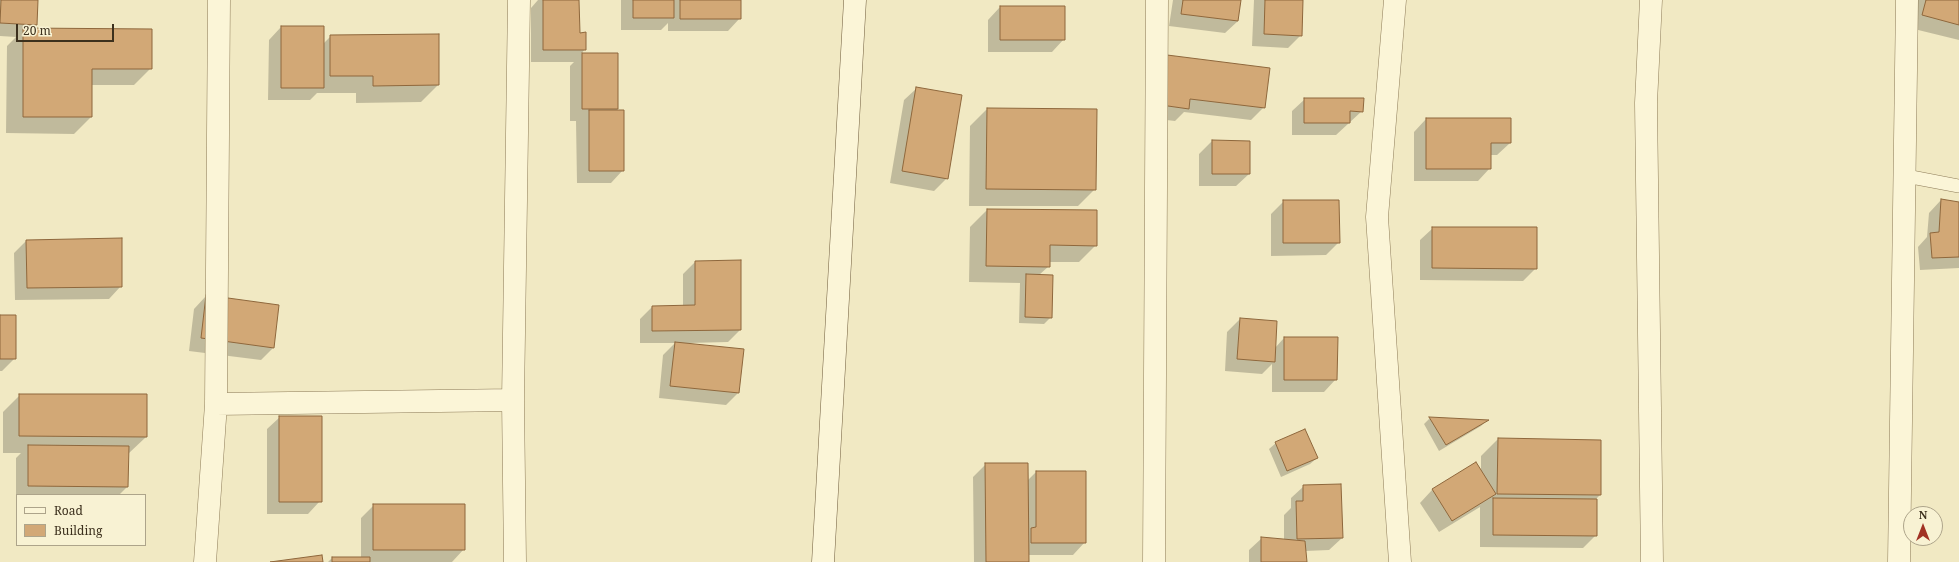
<!DOCTYPE html>
<style>
body{margin:0}
#map{position:relative;width:1959px;height:562px;overflow:hidden;background:#f1e9c3;font-family:"Noto Serif",serif}
canvas{display:block}
.legend{position:absolute;left:16px;top:494px;width:130px;height:52px;box-sizing:border-box;background:#f8f2d3;border:1px solid #ada48a;margin:0;padding:5px 7px;list-style:none;font-size:12px;color:#3c301d}
.legend li{display:flex;align-items:center;gap:8px;height:20px}
.legend b{width:20px;border:1px solid #ada48a}
.north{position:absolute;left:1903px;top:506px;width:40px;height:40px;box-sizing:border-box;background:#f8f2d3;border:1px solid #ada48a;border-radius:50%;rotate:0deg;font-size:11px;font-weight:700;line-height:16px;text-align:center;color:#3c301d}
.north::after{content:'';display:block;margin:auto;width:14px;height:18px;background:#a13224;clip-path:polygon(50% 0,100% 100%,50% 72%,0 100%)}
.scale{position:absolute;left:16px;top:24px;width:98px;height:18px;box-sizing:border-box;border:2px solid #3c301d;border-top:0;padding-left:5px;font-size:12px;line-height:14px;white-space:nowrap;color:#3c301d;-webkit-text-stroke:3px #f8f2d3;paint-order:stroke}
</style>
<div id="map">
<canvas width="1959" height="562"></canvas>
<ul class="legend">
<li><b style="height:5px;background:#fbf5d7"></b>Road</li>
<li><b style="height:11px;background:#d2a876"></b>Building</li>
</ul>
<div class="north">N</div>
<div class="scale">20 m</div>
</div>
<script>
const g = document.querySelector('canvas').getContext('2d');
g.lineJoin = 'round';
function fill(path, color) { g.fillStyle = color; g.fill(path, 'evenodd'); }
const shape = rows => new Path2D(rows.map(r => 'M' + r).join(''));
function stroke(path, color, width, dash) { g.strokeStyle = color; g.lineWidth = width; g.lineCap = dash ? 'butt' : 'round'; g.setLineDash(dash || []); g.stroke(path); }
const shadow = shape([
 [0,0,37,0,36,25,32,29,151,68,134,85,91,85,91,117,74,134,6,133,7,46,16,37,0,36],
 [538,0,578,0,579,34,585,49,581,54,617,54,617,111,623,170,611,183,577,183,576,121,570,121,570,66,574,62,531,62,531,8],
 [621,0,740,0,740,18,728,31,668,31,668,23,661,30,621,30],
 [1173,0,1240,0,1238,21,1225,33,1169,26],
 [1254,0,1302,0,1301,35,1288,48,1252,46],
 [1917,0,1959,0,1959,40,1910,28],
 [1000,7,1064,39,1052,52,988,52,988,20],
 [281,27,323,44,331,36,438,35,438,85,421,102,356,103,356,93,317,93,310,100,268,100,269,40],
 [1155,69,1264,107,1251,120,1184,112,1175,121,1149,118],
 [917,88,947,178,934,191,890,183,904,100],
 [1305,99,1362,111,1336,135,1292,135,1292,111],
 [987,109,1095,189,1078,206,969,206,970,126],
 [1426,119,1510,143,1497,155,1490,155,1490,168,1478,181,1414,181,1414,132],
 [1212,141,1249,142,1249,174,1236,186,1199,186,1199,154],
 [1941,200,1959,203,1959,268,1920,270,1918,247,1927,237,1929,213],
 [1284,201,1339,242,1326,255,1271,256,1271,214],
 [987,210,1096,245,1079,262,1049,262,1049,266,1039,275,1051,317,1044,324,1019,323,1020,283,969,282,970,227],
 [1433,228,1536,268,1523,281,1420,280,1420,240],
 [26,241,121,286,109,299,15,300,14,253],
 [695,262,740,330,728,342,688,343,738,393,726,405,659,398,663,355,675,343,640,343,640,319,652,307,683,307,683,274],
 [206,296,273,348,261,360,189,351,194,309],
 [0,316,15,358,2,371,0,371],
 [1240,319,1275,348,1284,338,1336,379,1324,392,1272,392,1272,364,1262,374,1225,371,1227,332],
 [20,395,146,437,128,454,127,487,119,495,17,495,16,498,16,458,21,453,3,453,3,412],
 [280,417,320,501,308,514,267,514,267,429],
 [1430,418,1486,421,1481,426,1439,451,1424,424],
 [1498,439,1600,495,1596,499,1596,535,1583,548,1480,547,1480,507,1439,532,1420,503,1432,490,1475,463,1481,472,1481,456],
 [1276,443,1317,458,1310,464,1281,477,1269,449],
 [986,464,1027,481,1036,472,1085,542,1073,555,1027,555,1028,562,974,562,973,477],
 [1304,486,1342,538,1329,550,1305,551,1306,562,1249,562,1249,550,1262,538,1284,540,1284,515,1291,508,1291,498],
 [374,505,464,549,452,562,328,562,332,558,361,558,361,518]
]);
const building = shape([
 [1,0,38,0,37,25,0,23,1,0],
 [543,0,579,0,580,33,586,32,586,50,543,50,543,0],
 [633,0,674,0,674,18,633,18,633,0],
 [680,0,741,0,741,19,680,19,680,0],
 [1183,0,1241,0,1238,21,1181,14,1183,0],
 [1265,0,1303,0,1302,36,1264,34,1265,0],
 [1926,0,1959,0,1959,25,1922,15,1926,0],
 [1000,6,1065,6,1065,40,1000,40,1000,6],
 [281,26,324,26,324,88,281,88,281,26],
 [23,28,152,29,152,69,92,69,92,117,23,117,23,28],
 [439,34,439,85,373,86,373,76,330,76,330,35,439,34],
 [582,53,618,53,618,109,582,109,582,53],
 [1167,55,1270,68,1265,108,1190,99,1189,109,1161,105,1167,55],
 [916,87,962,95,948,179,902,171,916,87],
 [1304,98,1364,98,1363,112,1350,111,1350,123,1304,123,1304,98],
 [987,108,1097,109,1096,190,986,189,987,108],
 [589,110,624,110,624,171,589,171,589,110],
 [1426,118,1511,118,1511,143,1491,143,1491,169,1426,169,1426,118],
 [1212,140,1250,141,1250,174,1212,174,1212,140],
 [1941,199,1959,202,1959,257,1932,258,1930,233,1939,232,1941,199],
 [1283,200,1339,200,1340,243,1283,243,1283,200],
 [987,209,1097,210,1097,246,1050,245,1050,267,986,266,987,209],
 [1432,227,1537,227,1537,269,1432,268,1432,227],
 [122,238,122,287,27,288,26,240,122,238],
 [741,260,741,330,652,331,652,306,695,305,695,261,741,260],
 [1026,274,1053,275,1052,318,1025,317,1026,274],
 [206,295,279,305,274,348,201,338,206,295],
 [0,315,16,315,16,359,0,359,0,315],
 [1240,318,1277,321,1275,362,1237,359,1240,318],
 [1284,337,1338,337,1337,380,1284,380,1284,337],
 [675,342,744,349,739,393,670,386,675,342],
 [19,394,147,394,147,437,19,436,19,394],
 [279,416,322,416,322,502,279,502,279,416],
 [1429,417,1489,420,1446,445,1429,417],
 [1305,429,1318,458,1287,471,1275,442,1305,429],
 [1498,438,1601,440,1601,495,1497,494,1498,438],
 [28,445,129,446,128,487,28,486,28,445],
 [1476,462,1496,494,1452,521,1432,489,1476,462],
 [985,463,1028,463,1029,562,986,562,985,463],
 [1036,471,1086,471,1086,543,1031,543,1031,528,1036,527,1036,471],
 [1341,484,1343,538,1297,539,1296,501,1303,501,1303,485,1341,484],
 [1493,498,1597,499,1597,536,1493,535,1493,498],
 [373,504,465,504,465,550,373,550,373,504],
 [1261,537,1305,541,1307,562,1261,562,1261,537],
 [322,555,323,562,270,562,322,555],
 [332,557,370,557,370,562,332,562,332,557]
]);
const lane = shape([
 [1906,176,1959,186]
]);
const street = shape([
 [1395,0,1377,217,1400,562],
 [1651,0,1646,103,1652,562],
 [216,404,513,400],
 [205,562,216,404,219,0],
 [515,562,513,400,519,0],
 [1154,562,1157,0],
 [1899,562,1907,0]
]);
const secondary = shape([
 [823,562,855,0]
]);
fill(shadow, '#0003');
fill(building, '#d2a876');
stroke(building, '#8e673c', 1);
stroke(lane, '#8d7b58', 14);
stroke(street, '#8d7b58', 23);
stroke(secondary, '#6f5c3c', 23);
stroke(lane, '#fbf5d7', 13);
stroke(street, '#fbf5d7', 22);
stroke(secondary, '#fbf5d7', 22);
</script>
